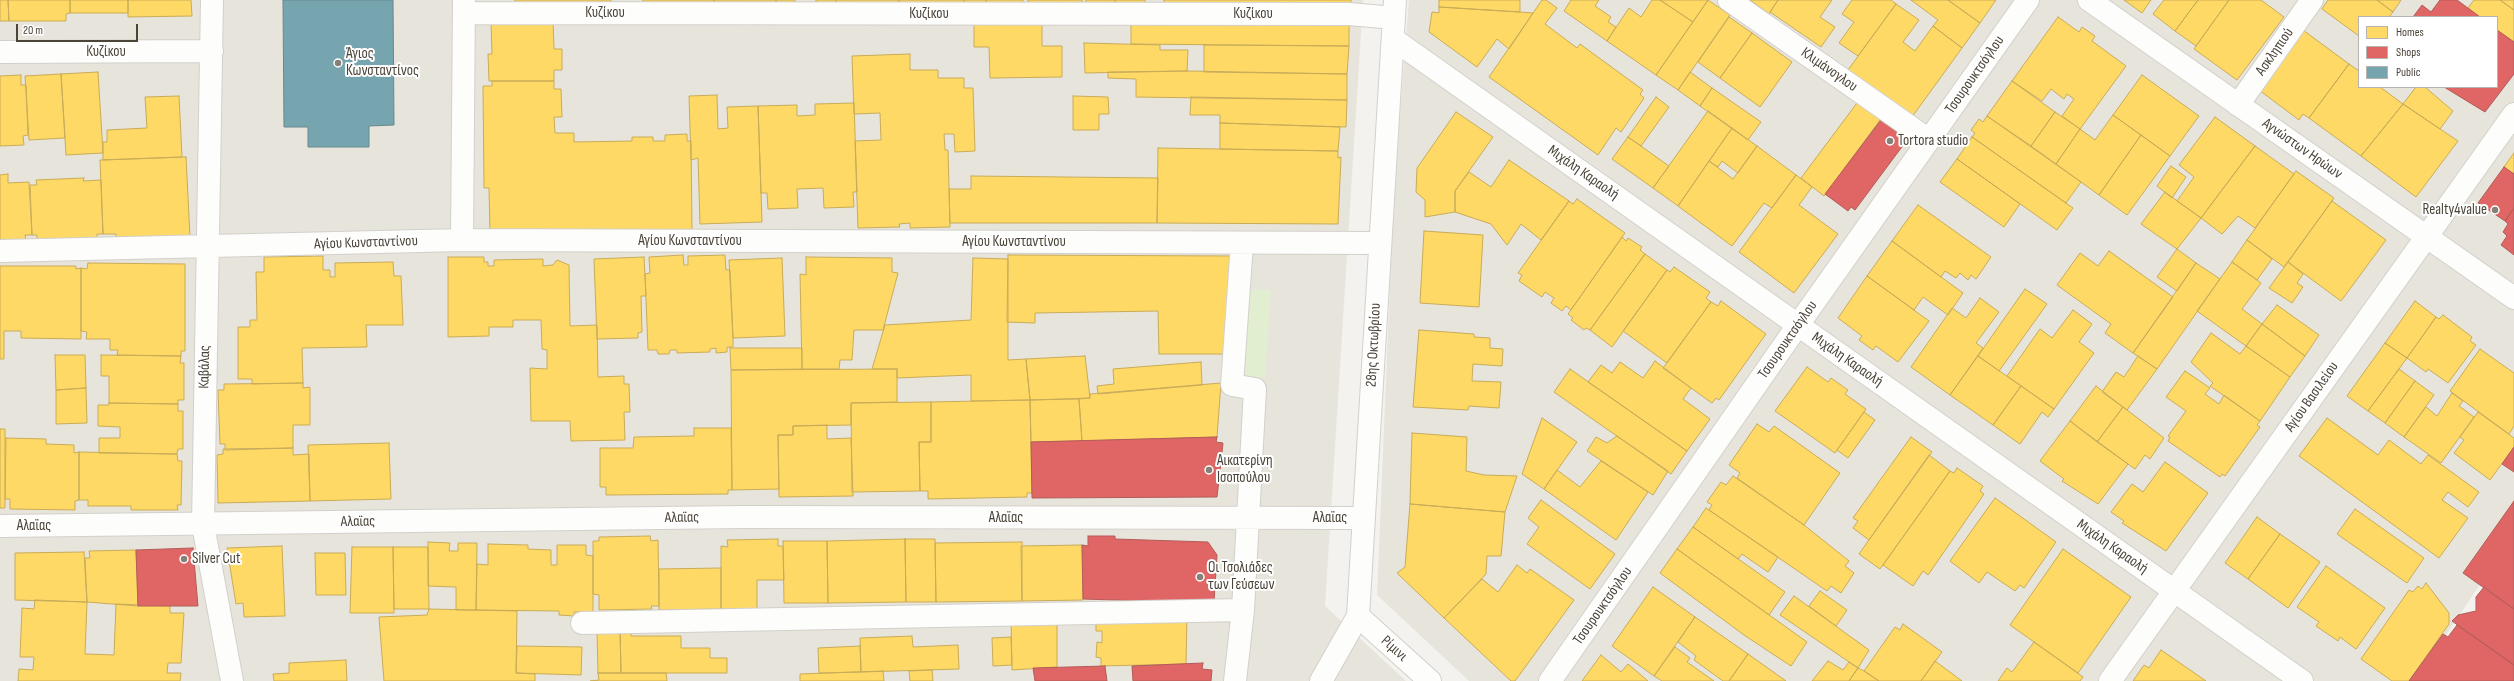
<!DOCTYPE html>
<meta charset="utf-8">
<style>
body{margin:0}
#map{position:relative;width:2514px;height:681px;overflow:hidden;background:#f4f2ee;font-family:"Sofia Sans Condensed",sans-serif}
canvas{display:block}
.legend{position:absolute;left:2358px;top:16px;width:140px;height:72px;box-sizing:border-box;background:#fff;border:1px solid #b7b4b0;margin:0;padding:5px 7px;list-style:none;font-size:12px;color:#4b4439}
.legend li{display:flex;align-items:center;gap:8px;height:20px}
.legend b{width:20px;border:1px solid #b7b4b0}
.scale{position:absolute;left:16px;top:24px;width:122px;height:18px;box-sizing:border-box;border:2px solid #4b4439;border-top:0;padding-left:5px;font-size:12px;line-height:14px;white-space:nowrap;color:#4b4439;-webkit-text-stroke:3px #fff;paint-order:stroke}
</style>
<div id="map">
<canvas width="2514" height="681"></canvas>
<ul class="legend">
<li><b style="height:11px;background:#ffd966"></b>Homes</li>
<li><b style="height:11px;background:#e06666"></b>Shops</li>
<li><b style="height:11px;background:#76a5af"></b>Public</li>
</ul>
<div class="scale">20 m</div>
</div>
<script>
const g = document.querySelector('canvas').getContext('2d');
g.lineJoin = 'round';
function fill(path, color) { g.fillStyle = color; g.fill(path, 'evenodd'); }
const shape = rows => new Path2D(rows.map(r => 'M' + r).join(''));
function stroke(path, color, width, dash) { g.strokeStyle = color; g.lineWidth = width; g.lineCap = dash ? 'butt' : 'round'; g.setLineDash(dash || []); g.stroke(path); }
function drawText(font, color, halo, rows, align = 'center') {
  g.font = font + ' "Sofia Sans Condensed",sans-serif'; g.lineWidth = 4; g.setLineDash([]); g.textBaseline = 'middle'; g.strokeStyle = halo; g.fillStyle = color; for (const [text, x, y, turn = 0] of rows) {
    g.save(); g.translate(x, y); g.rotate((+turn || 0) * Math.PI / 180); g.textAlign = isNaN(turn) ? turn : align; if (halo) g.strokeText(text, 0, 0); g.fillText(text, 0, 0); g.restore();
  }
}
const residential = shape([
 [0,0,1363,0,1325,606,1406,681,0,681],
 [1409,0,2514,0,2514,534,2415,681,1469,681,1377,595,1394,191],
 [2359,17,2497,17,2497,87,2359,87]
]);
const green = shape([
 [1243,289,1271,291,1265,378,1237,376]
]);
const homes = shape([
 [0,0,8,0,9,21,0,21,0,0],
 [8,0,70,0,70,13,66,14,66,21,9,21,8,0],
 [70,0,128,0,128,13,70,13,70,0],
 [128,0,191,0,192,16,128,17,128,0],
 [515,0,611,0,608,9,515,6,515,0],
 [643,0,714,0,714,5,643,5,643,0],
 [714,0,776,0,776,5,714,5,714,0],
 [776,0,795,0,795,5,776,5,776,0],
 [816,0,836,0,836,5,816,5,816,0],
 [836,0,899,0,899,5,836,5,836,0],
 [899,0,964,0,964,4,899,5,899,0],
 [964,0,986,0,987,4,964,4,964,0],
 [986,0,1023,0,1023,5,987,4,986,0],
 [1028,0,1082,0,1082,4,1028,4,1028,0],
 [1086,0,1115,0,1115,4,1086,5,1086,0],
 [1115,0,1145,0,1145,4,1115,4,1115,0],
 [1164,0,1351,0,1351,9,1164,6,1164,0],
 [1439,0,1520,0,1520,12,1439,7,1439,0],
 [1542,0,1546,0,1557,8,1545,24,1577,48,1580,44,1643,90,1640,94,1644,98,1621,132,1616,128,1598,155,1489,77,1542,0],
 [1571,0,1599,0,1595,6,1611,17,1608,22,1616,27,1607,41,1564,11,1571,0],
 [1652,0,1660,0,1693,22,1656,75,1607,41,1629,8,1641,17,1652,0],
 [1660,0,1708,0,1693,22,1660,0],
 [1708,0,1730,15,1678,90,1656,75,1708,0],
 [1750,0,1778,0,1769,14,1750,0],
 [1778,0,1832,0,1820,17,1835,27,1821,47,1770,12,1778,0],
 [1852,0,1891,0,1896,4,1858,56,1839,43,1854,22,1842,14,1852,0],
 [1911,0,1948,0,1980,23,1962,48,1933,26,1938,20,1911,0],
 [1948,0,1996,0,1980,23,1948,0],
 [2124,0,2151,0,2142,13,2124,0],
 [2164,0,2198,0,2175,31,2153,14,2164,0],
 [2198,0,2229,0,2196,46,2175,31,2198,0],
 [2229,0,2261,0,2284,17,2237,80,2194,49,2229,0],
 [2328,0,2377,0,2393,12,2389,17,2359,17,2359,36,2322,9,2328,0],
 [2377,0,2401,0,2393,12,2377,0],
 [2474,0,2500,0,2514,10,2514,42,2497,30,2497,17,2480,17,2468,8,2474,0],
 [2500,0,2514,0,2514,10,2500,0],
 [1896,4,1919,20,1903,42,1915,51,1933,26,1962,48,1912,117,1848,70,1896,4],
 [1439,7,1520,12,1533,13,1509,49,1497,39,1477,67,1429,32,1432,12,1439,13,1439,7],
 [1042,17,1042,46,1062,46,1062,77,990,78,989,47,974,47,974,18,1042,17],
 [1729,17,1752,33,1720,78,1698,62,1729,17],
 [2058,17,2079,32,2082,27,2095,36,2092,41,2126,66,2080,129,2062,116,2074,99,2067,94,2064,99,2051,89,2042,101,2012,81,2058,17],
 [1131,20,1349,22,1349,46,1131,44,1131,20],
 [491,21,553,21,554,49,562,49,562,70,554,70,554,81,489,81,488,54,492,54,491,21],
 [2303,30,2349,64,2309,118,2303,114,2299,120,2259,90,2303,30],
 [1752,33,1792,62,1760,107,1720,78,1752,33],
 [1084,43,1160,45,1160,50,1188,50,1187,71,1085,73,1084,43],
 [1204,45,1349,46,1347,74,1204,72,1204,45],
 [910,54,910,70,938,70,938,78,964,78,964,88,973,88,975,151,955,152,954,134,944,134,945,150,948,150,950,227,910,228,910,223,899,224,900,227,858,228,855,141,881,140,880,113,854,114,852,56,910,54],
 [2349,64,2359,71,2359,87,2380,87,2403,104,2361,156,2309,118,2349,64],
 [1187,71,1347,74,1347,100,1136,97,1136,79,1108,78,1108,72,1187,71],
 [98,72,103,153,66,155,61,74,98,72],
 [1690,72,1712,88,1700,106,1678,90,1690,72],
 [61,74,65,138,29,140,25,76,61,74],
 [21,75,21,85,26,85,28,135,23,136,24,145,0,146,0,76,21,75],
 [2142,75,2199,116,2170,156,2113,115,2142,75],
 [492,81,554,81,554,89,561,89,562,117,554,117,555,133,574,133,574,142,632,141,632,137,653,137,653,141,665,141,665,135,687,134,687,141,691,141,692,230,490,232,489,188,484,188,483,86,492,86,492,81],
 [2012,81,2055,112,2031,146,1987,116,2012,81],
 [2416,87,2425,87,2453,111,2440,129,2403,104,2416,87],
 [1712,88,1761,122,1748,140,1700,106,1712,88],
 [717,95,718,129,728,128,727,107,758,106,762,222,700,224,698,158,691,160,689,96,717,95],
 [179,96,182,157,103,160,103,142,107,142,107,130,147,128,145,97,179,96],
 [1073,96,1108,97,1109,114,1099,114,1099,130,1073,130,1073,96],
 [1191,97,1347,100,1346,127,1220,123,1220,115,1190,115,1191,97],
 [1656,97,1669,107,1641,146,1628,137,1656,97],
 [1860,99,1883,116,1824,196,1801,178,1860,99],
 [854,103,857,192,853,192,854,207,824,208,823,188,797,189,798,208,768,209,767,193,761,193,758,106,797,105,797,116,815,115,815,104,854,103],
 [2403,104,2458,141,2416,197,2361,156,2403,104],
 [1708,111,1732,128,1678,206,1653,188,1708,111],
 [1456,112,1493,137,1455,191,1455,212,1425,217,1425,200,1416,192,1417,168,1456,112],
 [2055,112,2080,129,2056,164,2031,146,2055,112],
 [2113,115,2141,135,2099,195,2056,164,2080,129,2095,140,2113,115],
 [1987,116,2081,182,2066,203,1972,137,1975,133,1971,130,1979,119,1983,122,1987,116],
 [2215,117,2255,146,2201,218,2177,201,2194,177,2179,165,2215,117],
 [1220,123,1340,127,1338,151,1220,149,1220,123],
 [1732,128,1757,146,1738,173,1722,161,1718,167,1709,161,1732,128],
 [2141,135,2170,156,2127,215,2099,195,2141,135],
 [1628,137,1669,166,1653,188,1612,159,1628,137],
 [1972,137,2073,208,2057,230,1957,159,1972,137],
 [1757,146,1796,175,1772,208,1764,203,1732,246,1678,206,1709,161,1733,179,1757,146],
 [2255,146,2294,174,2255,228,2238,216,2222,234,2201,218,2255,146],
 [1158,148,1338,151,1338,158,1341,157,1338,224,1157,223,1158,148],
 [2514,153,2514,174,2504,167,2514,153],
 [186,157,190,237,116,240,116,234,103,234,100,160,186,157],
 [1957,159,2020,204,2004,227,1940,182,1957,159],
 [1509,160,1569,201,1541,240,1521,224,1507,245,1491,224,1455,212,1455,191,1469,172,1491,187,1509,160],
 [2171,166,2186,177,2172,198,2157,186,2171,166],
 [2296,171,2334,198,2284,267,2247,240,2296,171],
 [8,174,8,183,29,182,32,235,25,235,26,240,0,241,0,175,8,174],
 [1796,175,1812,187,1799,205,1838,234,1794,293,1739,252,1796,175],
 [971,176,1158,178,1157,223,950,223,949,189,971,189,971,176],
 [84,178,83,181,101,180,103,234,97,234,97,239,37,241,37,235,32,235,30,185,37,185,36,180,84,178],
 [2165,192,2201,218,2177,249,2141,224,2165,192],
 [1577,199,1625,233,1571,310,1566,306,1562,311,1551,303,1554,298,1545,292,1542,297,1519,281,1522,275,1518,273,1569,201,1573,204,1577,199],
 [2332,201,2386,240,2341,301,2288,262,2332,201],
 [1918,205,1991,257,1976,279,1971,275,1968,280,1960,273,1956,278,1945,271,1941,277,1892,241,1918,205],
 [1424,231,1483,235,1479,307,1420,303,1424,231],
 [1622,237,1626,241,1628,238,1642,247,1640,250,1645,254,1590,330,1586,328,1584,330,1571,320,1573,318,1568,314,1622,237],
 [2247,240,2272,259,2257,280,2232,262,2247,240],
 [1892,241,1963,293,1948,315,1923,297,1914,310,1867,276,1892,241],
 [2177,249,2196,263,2177,291,2157,277,2177,249],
 [2109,251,2173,297,2133,353,2105,333,2111,324,2057,285,2080,253,2098,266,2109,251],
 [1645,254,1667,270,1612,347,1590,330,1645,254],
 [683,255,684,265,688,265,688,256,725,255,726,270,730,270,733,338,733,347,727,347,727,352,716,353,716,348,710,349,710,352,677,353,677,350,670,350,669,354,658,354,657,350,648,350,645,274,650,273,649,257,683,255],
 [1008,255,1230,256,1224,354,1159,354,1158,311,1035,313,1035,323,1007,322,1008,255],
 [323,256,323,270,330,270,330,277,335,277,335,263,393,262,394,276,401,276,403,325,366,325,367,347,302,348,303,383,252,384,252,379,238,379,238,327,250,327,250,320,257,320,256,272,264,272,264,257,323,256],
 [448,257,484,257,484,262,488,262,488,266,494,266,494,260,543,259,543,266,553,265,557,260,569,265,570,326,597,325,598,377,624,376,624,384,629,384,630,412,624,412,625,440,571,441,570,421,531,421,530,368,547,369,547,350,542,349,541,320,513,320,513,327,489,327,489,336,448,337,448,257],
 [644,257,646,296,641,296,642,332,638,333,638,338,597,339,594,259,644,257],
 [806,257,892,258,892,272,898,273,883,330,854,330,852,360,840,360,839,369,802,369,800,274,806,275,806,257],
 [782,258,785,336,733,338,729,260,782,258],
 [973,258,1008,259,1008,360,1026,359,1030,400,971,401,971,375,897,378,897,369,872,369,885,325,971,320,973,258],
 [2232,262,2261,283,2242,309,2262,324,2246,346,2197,311,2232,262],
 [2288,262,2303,274,2297,283,2303,287,2292,303,2269,288,2288,262],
 [88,263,185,264,185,351,181,351,181,356,117,355,118,350,110,350,110,339,86,339,87,332,81,331,81,268,87,269,88,263],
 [2196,263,2220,279,2157,369,2133,353,2196,263],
 [0,266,76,266,76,269,81,268,81,339,21,338,21,331,4,331,4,359,0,359,0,266],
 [1674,267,1710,292,1706,298,1711,302,1667,363,1623,331,1667,270,1670,272,1674,267],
 [1867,276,1929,321,1898,362,1876,346,1873,350,1859,340,1862,336,1838,318,1867,276],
 [2025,289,2047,304,1999,371,1978,356,2025,289],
 [1980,298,1999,312,1976,343,1983,348,1950,395,1911,367,1952,308,1966,318,1980,298],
 [1721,301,1766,334,1719,400,1716,398,1712,403,1663,368,1711,302,1718,306,1721,301],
 [2415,301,2436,317,2407,358,2385,343,2415,301],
 [2277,305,2319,335,2305,356,2262,324,2277,305],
 [2073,310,2092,324,2079,342,2094,353,2054,409,2007,376,2040,329,2052,338,2073,310],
 [2443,315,2472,337,2470,341,2476,345,2448,383,2428,369,2426,372,2407,358,2436,317,2439,319,2443,315],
 [2262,324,2305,356,2290,377,2246,346,2262,324],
 [1419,330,1474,334,1474,337,1490,338,1490,348,1503,349,1502,366,1473,364,1472,381,1501,382,1499,408,1469,406,1468,410,1413,407,1419,330],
 [2211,333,2240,354,2246,346,2290,377,2260,421,2210,386,2213,383,2191,362,2211,333],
 [2385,343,2407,358,2368,411,2347,396,2385,343],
 [730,348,802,348,802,369,731,370,730,348],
 [2480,349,2514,373,2514,426,2509,434,2450,391,2480,349],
 [55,355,85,355,86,388,56,390,55,355],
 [101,355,181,356,180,363,184,363,184,400,178,400,178,404,109,403,109,376,101,376,101,355],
 [1085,356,1090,398,1030,400,1026,359,1085,356],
 [1978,356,2021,386,1993,425,1950,395,1978,356],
 [2138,356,2157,369,2127,410,2102,392,2116,372,2124,377,2138,356],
 [1655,361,1691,388,1683,399,1710,419,1687,451,1588,382,1601,365,1612,373,1620,362,1643,378,1655,361],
 [1201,362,1202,385,1098,394,1097,386,1114,384,1113,369,1201,362],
 [1807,367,1828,382,1831,378,1848,390,1845,394,1866,409,1835,453,1775,411,1807,367],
 [897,369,897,402,851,403,851,425,793,426,793,435,778,435,779,489,732,490,731,370,897,369],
 [1570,369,1687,451,1671,474,1554,392,1570,369],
 [2399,369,2415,381,2385,423,2368,411,2399,369],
 [2185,371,2210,388,2205,394,2219,404,2224,395,2260,421,2257,425,2260,427,2225,476,2222,474,2220,477,2168,441,2170,437,2168,436,2186,411,2166,397,2185,371],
 [2415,381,2434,395,2404,437,2385,423,2415,381],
 [303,383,303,388,310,387,310,425,293,425,293,448,225,450,225,444,220,444,218,390,224,390,224,384,303,383],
 [1221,383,1217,437,1082,441,1079,399,1090,398,1090,394,1221,383],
 [2021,386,2054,409,2048,417,2042,412,2020,444,1993,425,2021,386],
 [2096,386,2123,407,2097,442,2070,421,2096,386],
 [86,388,87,423,56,424,56,390,86,388],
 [2452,393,2463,401,2459,406,2474,417,2441,463,2404,437,2426,407,2437,416,2452,393],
 [1079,399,1082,441,1031,442,1030,400,1079,399],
 [1030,400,1032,493,1027,493,1027,497,928,499,928,491,920,491,919,442,931,442,931,402,1030,400],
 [931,402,931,442,919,442,920,491,852,492,851,403,931,402],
 [109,403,178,404,178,411,183,411,183,449,178,449,177,454,99,453,99,438,120,438,120,427,98,426,98,405,109,405,109,403],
 [2123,407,2164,438,2150,459,2145,455,2135,469,2097,442,2123,407],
 [1864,412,1875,420,1848,458,1837,450,1864,412],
 [2478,412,2514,438,2514,447,2490,480,2454,453,2464,440,2460,437,2478,412],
 [1542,418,1577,442,1544,489,1522,474,1542,418],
 [2327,418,2378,455,2389,440,2421,464,2428,455,2479,492,2468,507,2448,492,2442,500,2468,518,2439,558,2299,456,2327,418],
 [2070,421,2128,464,2098,504,2062,481,2064,479,2040,461,2070,421],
 [1757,424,1769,432,1774,426,1840,473,1804,525,1737,478,1740,473,1729,465,1757,424],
 [827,425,827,439,851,438,853,496,779,497,778,435,793,435,793,426,827,425],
 [694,428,731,428,732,490,728,490,728,494,606,495,606,487,600,487,600,448,633,448,634,437,694,436,694,428],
 [0,429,5,429,5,508,0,508,0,429],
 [1412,433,1467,437,1466,471,1484,475,1517,476,1505,512,1410,504,1412,433],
 [1617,436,1668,471,1653,495,1587,451,1596,437,1607,443,1617,436],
 [1911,437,1932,452,1869,540,1853,528,1858,521,1853,518,1911,437],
 [6,438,46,439,46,444,74,445,74,453,79,452,79,500,75,501,75,510,10,509,10,499,5,499,6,438],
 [389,443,391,499,310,501,308,445,389,443],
 [293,448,293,455,309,454,310,501,218,503,217,455,223,454,223,449,293,448],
 [79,452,177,454,178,461,182,461,181,505,177,505,178,510,131,510,131,506,88,506,88,500,79,500,79,452],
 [1929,455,1950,471,1880,569,1859,554,1929,455],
 [1601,461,1648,492,1616,540,1544,489,1557,470,1580,487,1601,461],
 [2165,462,2208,493,2166,551,2122,523,2124,521,2111,512,2132,484,2143,492,2165,462],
 [1957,468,1983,486,1980,491,1984,494,1928,575,1923,571,1913,586,1883,565,1950,471,1954,473,1957,468],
 [1733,476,1804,525,1849,561,1845,566,1854,573,1841,593,1831,586,1827,591,1709,510,1712,505,1707,502,1721,482,1726,485,1733,476],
 [1995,498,2056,542,2024,588,2020,585,2015,591,1987,572,1979,583,1950,561,1995,498],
 [1541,500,1615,554,1590,589,1527,544,1539,527,1528,518,1541,500],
 [1410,504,1505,512,1501,556,1487,556,1486,574,1444,618,1397,573,1405,567,1410,504],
 [1706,508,1778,557,1768,572,1742,554,1738,559,1693,527,1706,508],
 [2355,509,2424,558,2407,583,2337,534,2355,509],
 [2257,517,2280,534,2248,579,2225,563,2257,517],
 [1693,527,1785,592,1769,615,1677,549,1693,527],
 [2280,534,2320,562,2288,608,2248,579,2280,534],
 [650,536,651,541,658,540,659,606,651,606,652,609,599,610,599,595,593,594,593,541,599,541,599,537,650,536],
 [778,539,778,546,783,546,784,580,757,580,757,609,721,609,721,546,728,547,727,540,778,539],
 [905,539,906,602,828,603,827,541,905,539],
 [905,539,935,539,936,602,906,602,905,539],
 [783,541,827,541,828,603,784,603,783,541],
 [428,542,450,543,449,551,458,551,458,543,477,543,476,610,456,610,456,587,428,586,428,542],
 [1022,542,1022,601,936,602,935,543,1022,542],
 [488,544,528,545,528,549,551,550,551,565,557,565,557,545,586,545,586,555,593,556,593,612,574,612,574,616,559,615,559,611,476,610,477,564,488,565,488,544],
 [1082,545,1083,600,1022,601,1021,546,1082,545],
 [282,546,285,616,244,617,243,603,236,604,227,548,282,546],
 [352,547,393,547,394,613,350,613,352,547],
 [393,547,428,547,429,609,394,609,393,547],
 [1677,549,1807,642,1791,666,1744,635,1660,573,1677,549],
 [2063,549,2131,597,2078,673,2010,625,2063,549],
 [136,550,138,606,87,602,85,558,90,558,89,551,136,550],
 [84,552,87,602,15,600,15,553,84,552],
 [315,553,345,553,346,595,316,595,315,553],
 [1517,565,1527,573,1530,569,1574,600,1515,681,1511,681,1444,618,1482,579,1498,592,1517,565],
 [2326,566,2385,608,2356,649,2340,637,2338,641,2316,626,2319,622,2297,607,2326,566],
 [721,568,721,609,659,610,659,569,721,568],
 [2426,583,2449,613,2449,624,2409,681,2392,681,2361,659,2409,590,2413,592,2418,586,2422,589,2426,583],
 [1653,587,1695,617,1654,676,1612,646,1653,587],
 [1820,591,1847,610,1836,626,1809,606,1820,591],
 [1794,596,1869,650,1858,668,1780,615,1794,596],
 [35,600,87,602,85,654,114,655,116,604,170,606,170,613,184,613,181,663,168,663,167,673,181,673,180,681,18,681,19,669,33,670,34,657,20,657,22,608,34,609,35,600],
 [429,609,517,611,516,673,535,674,535,681,384,681,379,617,427,615,429,609],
 [1187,616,1186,664,1101,666,1101,658,1096,657,1097,642,1102,643,1102,631,1096,631,1096,618,1187,616],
 [1011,617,1057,617,1057,667,1012,670,1011,617],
 [1695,617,1748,654,1729,681,1723,681,1694,660,1696,656,1678,642,1695,617],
 [1903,624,1942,652,1921,681,1879,681,1864,671,1895,627,1900,630,1903,624],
 [597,629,620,629,621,673,598,673,597,629],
 [620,629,631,629,631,636,681,636,681,648,710,648,710,658,727,658,727,673,621,673,620,629],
 [912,636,913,647,958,645,959,669,861,672,860,638,912,636],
 [1011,637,1012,665,993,666,992,638,1011,637],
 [2034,642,2083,677,2080,681,1998,681,2007,668,2012,672,2034,642],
 [517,646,582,647,581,675,516,673,517,646],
 [860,646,861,672,819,673,818,648,860,646],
 [1675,647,1690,658,1687,662,1714,681,1662,681,1654,676,1675,647],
 [2161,650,2206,681,2133,681,2144,665,2149,668,2161,650],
 [1748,654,1786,681,1729,681,1748,654],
 [1601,655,1621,672,1628,664,1648,681,1582,681,1601,655],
 [346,660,347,681,274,681,273,674,289,673,289,663,346,660],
 [1828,661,1843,670,1849,662,1858,668,1849,681,1812,681,1828,661],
 [1935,661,1962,681,1921,681,1935,661],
 [1858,668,1864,671,1879,681,1849,681,1858,668],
 [932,670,933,681,910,681,909,671,932,670],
 [883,671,884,681,800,681,800,674,883,671],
 [598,673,666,673,667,681,590,681,599,680,598,673]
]);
const shops = shape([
 [2440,0,2457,0,2480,17,2413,17,2422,5,2431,12,2440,0],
 [2497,30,2514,42,2514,74,2485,112,2444,87,2497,87,2497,30],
 [1881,120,1907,140,1855,210,1851,207,1848,211,1825,194,1881,120],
 [2504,167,2514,174,2514,208,2505,221,2478,203,2504,167],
 [2514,208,2514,255,2501,245,2507,236,2503,232,2508,224,2505,221,2514,208],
 [1217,437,1216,442,1223,443,1217,497,1032,498,1031,442,1217,437],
 [2514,447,2514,472,2502,464,2514,447],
 [2514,501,2514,609,2463,573,2514,501],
 [1088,536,1115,536,1115,539,1208,542,1217,555,1214,602,1146,604,1147,601,1083,599,1082,545,1088,546,1088,536],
 [193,548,198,606,138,606,136,550,193,548],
 [2484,587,2514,609,2514,665,2452,621,2458,615,2476,611,2476,597,2484,587],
 [2457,625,2514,665,2514,681,2409,681,2443,634,2448,637,2457,625],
 [1203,663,1202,669,1212,670,1211,681,1133,681,1132,666,1203,663],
 [1105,666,1107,681,1035,681,1033,668,1105,666]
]);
const public = shape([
 [283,0,393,0,394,125,369,126,369,147,308,147,308,127,284,127,283,0]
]);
const minor = shape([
 [212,0,203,525,232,681],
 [1729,0,1929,140],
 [2089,0,2514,298],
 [464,13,1349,14,1394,18],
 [1393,39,2302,681],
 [0,52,212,51],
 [2238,105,2312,0],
 [462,240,464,0],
 [0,251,462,240,1380,243],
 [0,526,743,517,1364,518],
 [1358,616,1430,681],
 [582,623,1243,610],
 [1235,681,1243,610,1255,389,1232,385,1242,243],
 [1321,681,1358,616,1395,0],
 [1550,681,1798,325,2028,0],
 [2110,681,2514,114]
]);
const markers = [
 [338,63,4,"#868178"],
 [1890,141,4,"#868178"],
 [2495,210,4,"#868178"],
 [1209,470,4,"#868178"],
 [184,559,4,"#868178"],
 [1200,577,4,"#868178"]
];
const streetNames = [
 ["Κυζίκου",605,13],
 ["Κυζίκου",929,14],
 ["Κυζίκου",1253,14],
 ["Κυζίκου",106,52],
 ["Ασκληπιού",2275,52,-55],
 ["Κλιμάνογλου",1829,70,35],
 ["Τσουρουκτσόγλου",1975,75,-55],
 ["Αγνώστων Ηρώων",2302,149,35],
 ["Μιχάλη Καραολή",1583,173,35],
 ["Αγίου Κωνσταντίνου",690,241],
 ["Αγίου Κωνσταντίνου",1014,242],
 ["Αγίου Κωνσταντίνου",366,243,-2],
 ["Τσουρουκτσόγλου",1788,340,-55],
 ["28ης Οκτωβρίου",1374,345,-87],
 ["Μιχάλη Καραολή",1847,360,35],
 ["Καβάλας",205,367,-89],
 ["Αγίου Βασιλείου",2312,397,-55],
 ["Αλαϊας",682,518,-1],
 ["Αλαϊας",1006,518],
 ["Αλαϊας",1330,518],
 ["Αλαϊας",358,522,-1],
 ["Αλαϊας",34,526],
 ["Μιχάλη Καραολή",2112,547,35],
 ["Τσουρουκτσόγλου",1603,606,-55],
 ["Ρίμινι",1394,649,42]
];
const poiNames = [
 ["Άγιος",346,54],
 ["Κωνσταντίνος",346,71],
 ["Tortora studio",1898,141],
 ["Realty4value",2487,210,"right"],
 ["Αικατερίνη",1217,461],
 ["Ισοπούλου",1217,478],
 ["Silver Cut",192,559],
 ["Οι Τσολιάδες",1208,568],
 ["των Γεύσεων",1208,585]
];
fill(residential, '#e7e4dc');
fill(green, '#e1eecf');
fill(homes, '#ffd966');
stroke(homes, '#c9ac58', 1);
fill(shops, '#e06666');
stroke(shops, '#b35c58', 1);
fill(public, '#76a5af');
stroke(public, '#69888c', 1);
stroke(minor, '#d2d0cb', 24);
stroke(minor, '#fdfdfc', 22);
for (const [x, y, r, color] of markers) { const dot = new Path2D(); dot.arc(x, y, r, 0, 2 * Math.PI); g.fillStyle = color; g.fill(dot); stroke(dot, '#fff', 1.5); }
drawText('15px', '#4b4439', '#fff', streetNames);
drawText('15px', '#4b4439', '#fff', poiNames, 'left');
</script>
